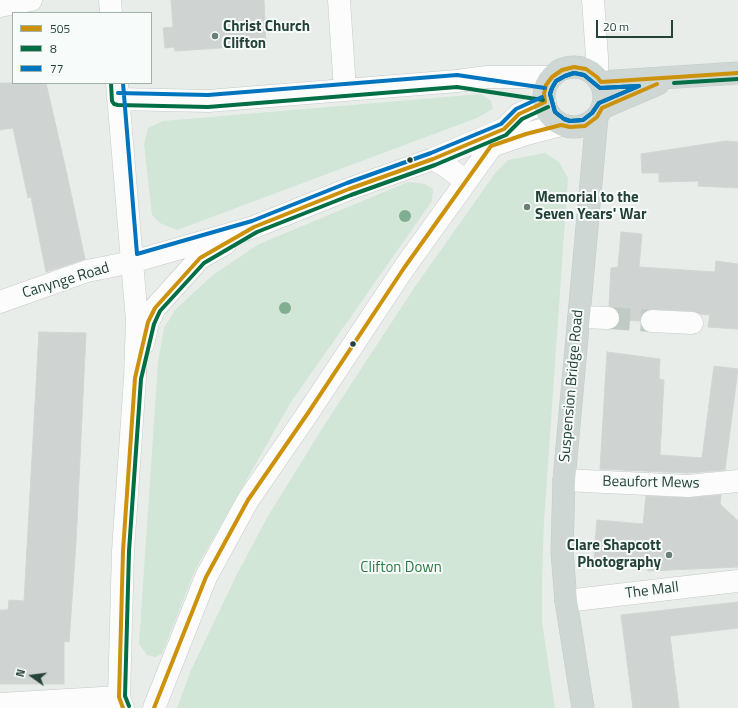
<!DOCTYPE html>
<style>
body{margin:0}
#map{position:relative;width:738px;height:708px;overflow:hidden;background:#e8edea;font-family:"Titillium Web",sans-serif}
canvas{display:block}
.legend{position:absolute;left:12px;top:12px;width:140px;height:72px;box-sizing:border-box;background:#f7fbf9;border:1px solid #a3b1ac;margin:0;padding:5px 7px;list-style:none;font-size:12px;color:#244238}
.legend li{display:flex;align-items:center;gap:8px;height:20px}
.legend b{width:20px;border:1px solid #a3b1ac}
.north{position:absolute;left:12px;top:656px;width:40px;height:40px;-webkit-text-stroke:3px #f7fbf9;paint-order:stroke;rotate:284deg;font-size:11px;font-weight:700;line-height:16px;text-align:center;color:#244238}
.north::after{content:'';display:block;margin:auto;width:14px;height:18px;background:#244238;clip-path:polygon(50% 0,100% 100%,50% 72%,0 100%)}
.scale{position:absolute;left:596px;top:20px;width:77px;height:18px;box-sizing:border-box;border:2px solid #244238;border-top:0;padding-left:5px;font-size:12px;line-height:14px;white-space:nowrap;color:#244238;-webkit-text-stroke:3px #f7fbf9;paint-order:stroke}
</style>
<div id="map">
<canvas width="738" height="708"></canvas>
<ul class="legend">
<li><b style="height:5px;background:#cd920b"></b>505</li>
<li><b style="height:5px;background:#016f45"></b>8</li>
<li><b style="height:5px;background:#0075bf"></b>77</li>
</ul>
<div class="north">N</div>
<div class="scale">20 m</div>
</div>
<script>
const g = document.querySelector('canvas').getContext('2d');
g.lineJoin = 'round';
function fill(path, color) { g.fillStyle = color; g.fill(path, 'evenodd'); }
const shape = rows => new Path2D(rows.map(r => 'M' + r).join(''));
function stroke(path, color, width, dash) { g.strokeStyle = color; g.lineWidth = width; g.lineCap = dash ? 'butt' : 'round'; g.setLineDash(dash || []); g.stroke(path); }
function drawText(font, color, halo, rows, align = 'center') {
  g.font = font + ' "Titillium Web",sans-serif'; g.lineWidth = 4; g.setLineDash([]); g.textBaseline = 'middle'; g.strokeStyle = halo; g.fillStyle = color; for (const [text, x, y, turn = 0] of rows) {
    g.save(); g.translate(x, y); g.rotate((+turn || 0) * Math.PI / 180); g.textAlign = isNaN(turn) ? turn : align; if (halo) g.strokeText(text, 0, 0); g.fillText(text, 0, 0); g.restore();
  }
}
const green = shape([
 [481,94,491,101,493,109,477,118,177,230,160,223,152,215,144,144,148,128,163,121],
 [545,153,559,162,568,178,544,521,542,582,542,622,555,708,177,708,191,670,237,574,268,516,325,424,414,288,496,172,508,160],
 [408,182,425,184,433,189,432,201,291,402,195,570,162,654,155,657,147,655,139,644,158,362,164,328,176,309,213,275,259,244]
]);
const building = shape([
 [171,0,264,0,266,45,175,51,174,47,165,48,163,28,173,27,171,0],
 [0,83,46,83,66,170,85,259,46,272,31,197,28,198,13,128,0,130,0,83],
 [726,141,738,142,738,188,698,186,699,181,659,182,659,173,642,173,641,154,726,141],
 [621,232,642,234,639,267,715,272,716,261,738,264,738,329,708,327,710,315,700,314,693,311,652,309,647,310,642,314,640,321,620,320,619,312,614,307,609,306,611,268,618,267,621,232],
 [39,332,86,333,76,543,69,642,64,641,64,684,0,684,0,610,8,610,9,600,24,601,39,332],
 [607,352,660,359,659,379,664,380,660,455,702,458,714,366,738,369,725,470,688,473,600,469,607,352],
 [721,495,720,504,738,521,738,567,648,571,646,564,595,565,594,553,597,520,643,524,646,496,688,498,721,495],
 [738,602,738,628,670,636,679,708,633,708,621,615,738,602]
]);
const minorTunnel = shape([
 [608,318,652,321]
]);
const minor = shape([
 [110,0,111,13],
 [339,0,345,90],
 [593,0,597,57,597,77],
 [0,6,31,0],
 [117,83,137,321,135,378,123,551,119,697,123,708],
 [118,99,208,101,457,81,487,77,552,77],
 [491,146,526,134,561,125],
 [433,159,444,165,466,181],
 [0,302,87,271,132,262,254,227,349,189,433,159,504,129],
 [579,317,608,318],
 [652,321,692,323],
 [143,344,148,322,155,308,200,258,225,244],
 [564,480,688,486,738,481],
 [566,601,738,581],
 [0,704,119,697],
 [154,708,206,577,248,500,308,413,404,268,504,129,519,114,545,102]
]);
const major = shape([
 '544 97a30 30 0 1 1 60 0a30 30 0 1 1-60 0Z',
 [601,82,738,73],
 [602,108,658,84],
 [583,708,566,601,562,552,564,480,597,117]
]);
const bus1 = shape([
 [123,708,119,697,123,551,135,378,148,322,155,308,200,258,254,227,349,189,433,159,504,129,519,114,545,102,544,94,546,85,552,77,562,70,574,67,586,69,597,77,601,82,738,73],
 [154,708,206,577,248,500,308,413,404,268,491,146,526,134,561,125,570,127,585,126,597,117,602,108,657,84]
]);
const bus2 = shape([
 [574,73,584,75,600,88,639,86,599,103,592,113,583,120,570,121,564,119,555,112,550,94,552,88,556,81,565,76,574,73],
 [111,83,112,101,114,104,118,105,208,107,457,87,543,100],
 [674,83,738,79],
 [129,706,125,696,129,551,141,379,154,324,160,311,204,263,257,232,351,195,435,165,506,135,522,119,548,107]
]);
const bus3 = shape([
 [574,73,584,75,600,88,639,86,599,103,592,113,583,120,570,121,564,119,555,112,550,94,552,88,556,81,565,76,574,73],
 [123,83,137,254,252,221,347,183,431,153,501,124,516,109,542,97],
 [118,93,208,95,457,75,545,88]
]);
const trees = [
 [405,216],
 [285,308]
];
const markers = [
 [215,36,4,"#697e76"],
 [410,160,3.5,"#244238"],
 [527,207,4,"#697e76"],
 [353,344,3.5,"#244238"],
 [669,555,4,"#697e76"]
];
const poiNames = [
 ["Christ Church",223,27],
 ["Clifton",223,44],
 ["Memorial to the",535,198],
 ["Seven Years' War",535,215],
 ["Clare Shapcott",661,546,"right"],
 ["Photography",661,563,"right"]
];
const streetNames = [
 ["Canynge Road",66,281,-17],
 ["Suspension Bridge Road",572,386,-85],
 ["Beaufort Mews",651,483,1],
 ["The Mall",652,591,-7]
];
const parkNames = [
 ["Clifton Down",401,568]
];
fill(green, '#d1e6d6');
fill(building, '#cfd4d2');
stroke(building, '#d1d6d3', 1);
stroke(minorTunnel, '#c1cbc6', 22, [22, 11]);
stroke(minor, '#c5cac7', 23);
stroke(major, '#c3ccc8', 23);
stroke(minor, '#fcfcfc', 22);
stroke(major, '#cfd7d5', 22);
stroke(bus1, '#cd920b', 4);
stroke(bus2, '#016f45', 4);
stroke(bus3, '#0075bf', 4);
g.fillStyle = '#81ae90';
for (const [x, y] of trees) { g.beginPath(); g.arc(x, y, 6, 0, 2 * Math.PI); g.fill(); }
for (const [x, y, r, color] of markers) { const dot = new Path2D(); dot.arc(x, y, r, 0, 2 * Math.PI); g.fillStyle = color; g.fill(dot); stroke(dot, '#f7fbf9', 1.5); }
drawText('bold 15px', '#244238', '#f7fbf9', poiNames, 'left');
drawText('15px', '#244238', '#f7fbf9', streetNames);
drawText('15px', '#2d7a47', '#f7fbf9', parkNames);
</script>
